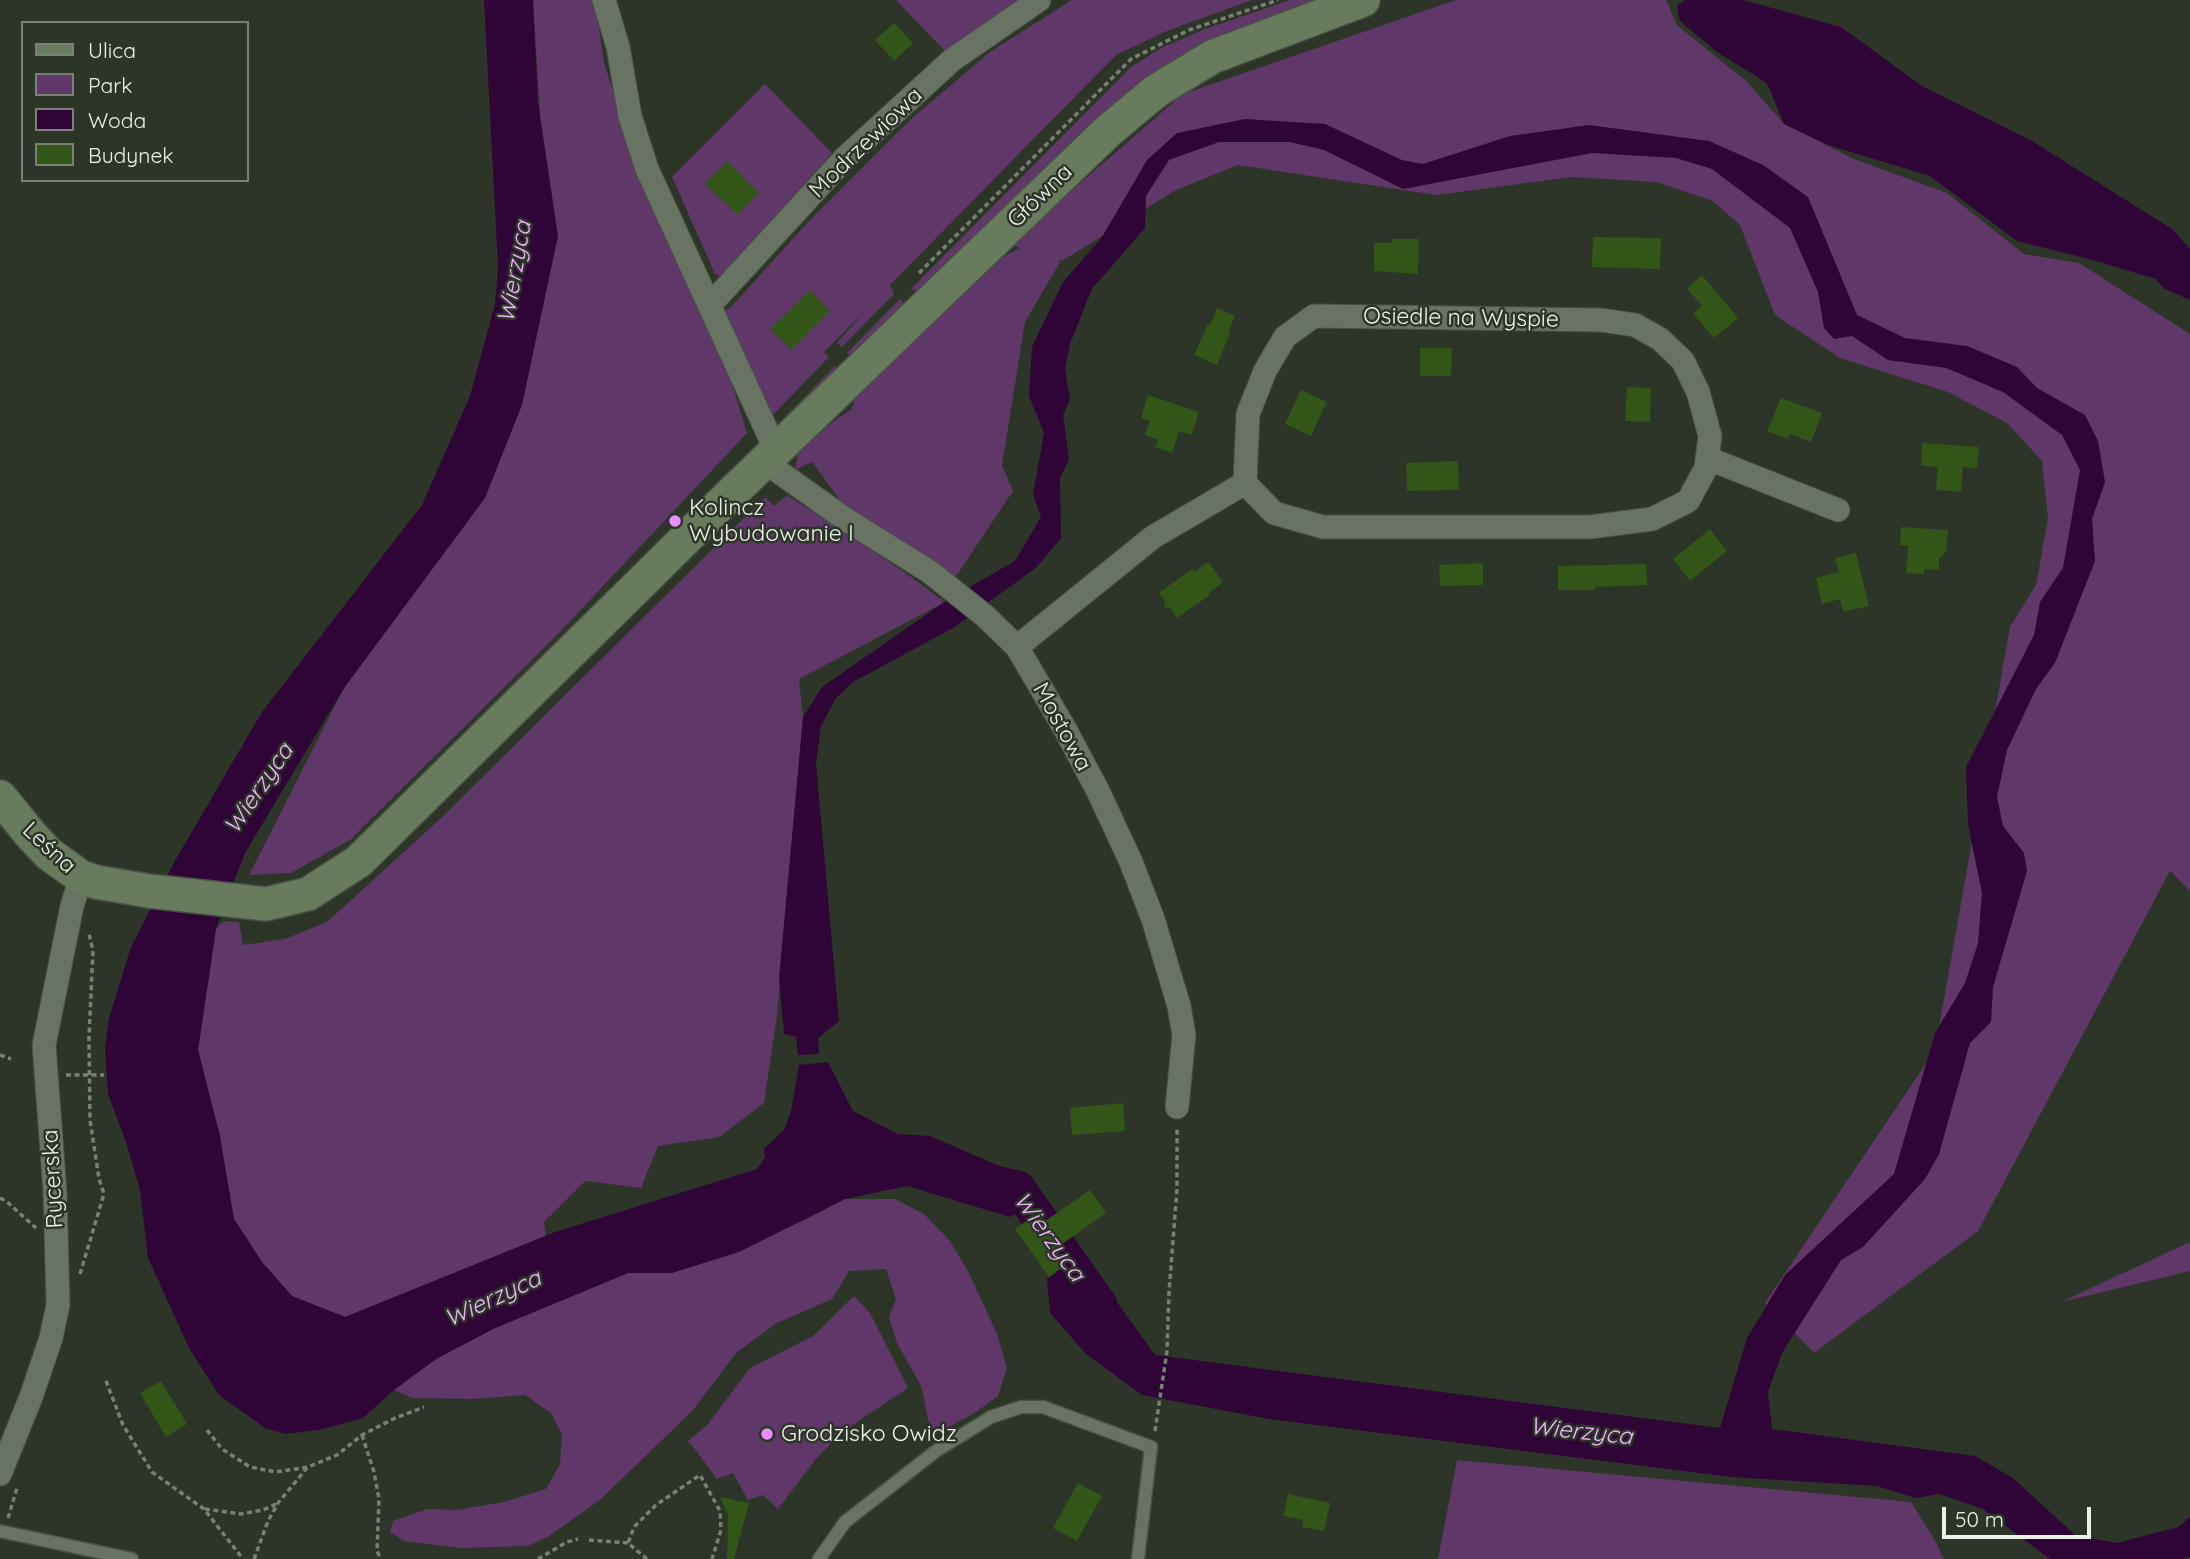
<!DOCTYPE html>
<meta charset="utf-8">
<style>
body{margin:0}
#map{position:relative;width:2190px;height:1559px;overflow:hidden;background:#2d3528;font-family:Quicksand,sans-serif}
canvas{display:block}
.legend{position:absolute;left:21px;top:21px;width:228px;height:161px;box-sizing:border-box;background:#2d3528;border:2px solid #798175;margin:0;padding:9px 12px;list-style:none;font-size:21px;color:#ecf2e9}
.legend li{display:flex;align-items:center;gap:14px;height:35px}
.legend b{width:35px;border:2px solid #798175}
.scale{position:absolute;left:1942px;top:1507px;width:149px;height:32px;box-sizing:border-box;border:4px solid #ecf2e9;border-top:0;padding-left:9px;font-size:21px;line-height:24px;white-space:nowrap;color:#ecf2e9;-webkit-text-stroke:5px #2d3528;paint-order:stroke}
</style>
<div id="map">
<canvas width="2190" height="1559"></canvas>
<ul class="legend">
<li><b style="height:9px;background:#687c5d"></b>Ulica</li>
<li><b style="height:19px;background:#603769"></b>Park</li>
<li><b style="height:19px;background:#2f0538"></b>Woda</li>
<li><b style="height:19px;background:#325518"></b>Budynek</li>
</ul>
<div class="scale">50 m</div>
</div>
<script>
const g = document.querySelector('canvas').getContext('2d');
g.lineJoin = 'round';
function fill(path, color) { g.fillStyle = color; g.fill(path, 'evenodd'); }
const shape = rows => new Path2D(rows.map(r => 'M' + r).join(''));
function stroke(path, color, width, dash) { g.strokeStyle = color; g.lineWidth = width; g.lineCap = dash ? 'butt' : 'round'; g.setLineDash(dash || []); g.stroke(path); }
function drawText(font, color, halo, rows, align = 'center') {
  g.font = font + ' Quicksand,sans-serif'; g.lineWidth = 5; g.setLineDash([]); g.textBaseline = 'middle'; g.strokeStyle = halo; g.fillStyle = color; for (const [text, x, y, turn = 0] of rows) {
    g.save(); g.translate(x, y); g.rotate((+turn || 0) * Math.PI / 180); g.textAlign = isNaN(turn) ? turn : align; if (halo) g.strokeText(text, 0, 0); g.fillText(text, 0, 0); g.restore();
  }
}
const green = shape([
 [533,0,595,0,604,63,628,136,705,294,747,433,558,634,350,840,291,873,249,875,344,688,485,498,540,113],
 [896,0,1019,0,945,51],
 [1072,0,1252,0,1167,31,1116,55,890,285,894,294,842,347,837,343,864,312,824,352,829,357,769,419,724,310,730,308,812,218,910,120,990,52],
 [1290,0,1337,0,1213,45,945,274,936,273,926,293,911,289,1131,67,1161,48,1205,29],
 [1456,0,1666,0,1677,25,1747,82,1784,124,1854,159,1947,193,2024,254,2079,263,2190,334,2190,891,2170,871,1978,1231,1814,1353,1765,1303,1935,1050,2010,627,2036,585,2048,519,2042,461,2007,423,1948,392,1840,358,1775,315,1740,225,1713,201,1656,182,1572,177,1436,195,1238,165,1174,191,1062,261,1057,260,1060,262,1025,322,1002,465,1013,491,955,578,902,546,842,503,812,462,795,470,798,453,830,424,852,409,857,387,972,273,1020,248,1010,244,1183,94],
 [765,84,832,153,721,276,715,274,672,177],
 [900,299,904,304,905,311,852,358,847,353],
 [835,366,838,371,793,419,780,422],
 [787,495,900,569,945,602,799,679,803,717,777,1015,764,1103,719,1137,658,1146,641,1188,585,1181,544,1222,546,1236,345,1317,292,1296,262,1262,234,1219,221,1148,198,1050,216,929,224,921,239,922,243,945,285,939,327,922,440,819,765,497,774,506],
 [845,1199,895,1199,924,1214,950,1241,969,1273,997,1334,1007,1368,998,1396,976,1412,936,1434,928,1420,922,1388,897,1343,889,1317,896,1299,886,1269,849,1271,832,1299,777,1323,737,1352,693,1410,600,1500,549,1536,528,1546,460,1548,404,1541,390,1532,393,1521,427,1509,457,1510,504,1502,546,1489,560,1464,562,1434,551,1413,525,1395,473,1399,412,1398,394,1390,436,1359,493,1329,628,1273,672,1273,803,1221],
 [2190,1242,2190,1271,2061,1302],
 [854,1296,870,1313,908,1388,842,1432,816,1459,778,1509,763,1495,748,1500,733,1473,717,1479,691,1444,687,1442,708,1424,750,1368,813,1336],
 [1457,1460,1911,1502,1933,1537,1944,1559,1438,1559]
]);
const water = shape([
 [484,0,533,0,538,102,558,236,522,405,485,498,344,688,245,853,216,929,198,1050,220,1136,234,1219,262,1262,292,1296,345,1317,555,1232,757,1169,765,1157,764,1149,784,1130,791,1111,799,1065,828,1062,853,1111,898,1134,930,1136,1027,1178,1042,1198,1010,1217,907,1186,845,1199,739,1252,672,1273,628,1273,493,1329,436,1359,394,1390,363,1418,319,1430,285,1434,265,1428,219,1395,189,1348,148,1258,140,1190,126,1142,108,1094,105,1047,109,1018,131,947,176,859,262,712,422,505,470,396,495,304,498,267],
 [1685,0,1743,0,1841,27,1922,86,2032,141,2172,229,2190,249,2190,300,2163,288,2156,279,2089,259,2017,241,1930,176,1828,145,1784,124,1767,83,1717,52,1680,21,1677,6],
 [1245,119,1325,124,1402,160,1423,164,1510,136,1589,125,1709,141,1763,165,1808,197,1857,315,1905,338,1967,346,2017,367,2037,388,2085,415,2098,441,2105,482,2092,519,2095,561,2055,663,2036,689,2007,750,1997,797,2003,826,2024,853,2027,871,1993,987,1991,1022,1970,1043,1939,1154,1925,1179,1863,1247,1841,1260,1782,1353,1768,1392,1772,1429,1975,1456,2013,1478,2075,1535,2117,1543,2178,1527,2190,1517,2190,1557,2182,1559,2050,1559,1983,1509,1939,1494,1916,1498,1877,1486,1731,1477,1269,1419,1142,1395,1086,1354,1050,1313,1047,1279,1067,1266,1088,1262,1155,1355,1720,1428,1747,1338,1785,1275,1894,1174,1935,1033,1965,983,1978,943,1982,893,1968,825,1966,767,2034,635,2040,602,2063,568,2080,470,2062,435,2003,392,1946,368,1888,360,1852,336,1834,339,1824,328,1818,292,1790,228,1712,169,1676,158,1592,153,1403,189,1324,150,1290,142,1219,142,1169,160,1146,196,1145,228,1092,289,1070,344,1065,369,1070,399,1063,415,1069,459,1060,478,1061,538,1037,567,953,628,853,682,836,698,821,726,816,763,839,1021,818,1038,819,1054,798,1055,796,1037,784,1034,779,978,803,717,822,687,950,598,1015,561,1041,517,1033,494,1044,433,1029,396,1032,347,1063,282,1102,237,1147,160,1177,133]
]);
const river = shape([
 [990,1182,1018,1188,1100,1305]
]);
const building = shape([
 [894,23,913,43,894,61,875,40],
 [727,161,759,193,738,215,705,184],
 [1593,237,1661,238,1660,269,1592,267],
 [1392,239,1419,239,1418,274,1374,271,1374,243,1392,243],
 [1702,275,1738,318,1714,338,1693,314,1702,306,1687,288],
 [810,290,830,311,791,350,770,329],
 [1217,308,1235,316,1228,332,1230,333,1217,365,1194,355,1208,324,1210,325],
 [1420,348,1452,348,1451,376,1420,376],
 [1627,387,1651,388,1650,422,1625,421],
 [1301,390,1327,402,1311,436,1285,424],
 [1148,395,1199,412,1192,435,1179,431,1172,453,1155,447,1158,440,1145,435,1150,421,1141,418],
 [1781,398,1822,413,1811,442,1790,434,1788,439,1767,431],
 [1922,443,1979,447,1977,468,1963,467,1961,492,1936,490,1938,467,1921,466],
 [1458,461,1459,490,1407,491,1406,463],
 [1901,527,1948,530,1946,552,1939,558,1939,570,1924,569,1924,574,1906,573,1908,545,1900,545],
 [1710,529,1727,551,1690,581,1673,559],
 [1856,553,1869,606,1843,612,1840,599,1822,604,1816,578,1839,572,1835,558],
 [1208,562,1223,582,1209,593,1210,595,1177,618,1170,608,1164,607,1165,601,1159,593,1192,569,1194,572],
 [1483,563,1483,585,1440,586,1439,565],
 [1646,564,1647,585,1595,587,1595,590,1558,590,1558,566],
 [1123,1103,1125,1131,1072,1135,1070,1108],
 [1090,1190,1106,1213,1055,1249,1066,1265,1049,1277,1015,1229,1032,1217,1038,1226],
 [161,1381,187,1424,166,1437,140,1393],
 [1078,1483,1102,1496,1077,1541,1053,1528],
 [1288,1494,1330,1503,1324,1531,1302,1527,1303,1520,1283,1516],
 [720,1497,749,1503,734,1559,727,1559,728,1515]
]);
const path = shape([
 [919,273,1131,59,1189,30,1278,0],
 [0,1055,11,1059],
 [66,1075,104,1075],
 [0,1198,6,1201,36,1228],
 [80,1274,104,1194,99,1179,90,1120,89,1037,93,951,89,934],
 [106,1381,123,1425,152,1472,204,1509,243,1559],
 [207,1430,222,1449,250,1467,276,1472,308,1467,337,1455,362,1435,393,1419,424,1407],
 [1155,1431,1167,1351,1169,1292,1177,1189,1177,1128],
 [362,1435,374,1472,379,1499,377,1551,381,1559],
 [205,1509,241,1514,263,1510,276,1504],
 [8,1518,17,1488],
 [589,1540,628,1543],
 [254,1559,268,1521,278,1503,307,1468],
 [538,1559,567,1542,578,1539],
 [647,1559,628,1543,634,1527,656,1505,700,1475,720,1511,721,1530,712,1559]
]);
const lane = shape([
 [0,1531,132,1559],
 [819,1559,845,1522,936,1451,991,1417,1021,1407,1043,1407,1151,1447,1138,1559]
]);
const street = shape([
 [604,0,618,47,630,116,647,169,776,451],
 [710,305,845,158,952,60,1039,0],
 [1707,458,1838,510],
 [765,462,845,519,930,572,985,616,1017,647,1065,729,1098,791,1131,862,1153,919,1179,1006,1184,1035,1177,1107],
 [1017,647,1153,537,1245,483,1248,414,1265,371,1285,337,1314,316,1601,320,1635,325,1660,339,1683,361,1698,392,1710,436,1706,468,1688,501,1652,519,1590,527,1323,527,1274,513,1245,483],
 [0,1474,31,1397,51,1338,58,1305,55,1192,44,1045,72,906,81,877]
]);
const secondary = shape([
 [0,797,31,835,49,854,81,877,96,882,149,891,266,904,308,894,359,861,736,489,1108,131,1156,91,1212,57,1363,0]
]);
const markers = [
 [675,521,7,"#e98efe"],
 [767,1434,7,"#e98efe"]
];
const streetNames = [
 ["Modrzewiowa",866,143,-44],
 ["Główna",1040,196,-44],
 ["Osiedle na Wyspie",1461,318,1],
 ["Mostowa",1062,727,61],
 ["Leśna",49,848,43],
 ["Rycerska",53,1179,-93]
];
const poiNames = [
 ["Kolincz",689,508],
 ["Wybudowanie I",689,534],
 ["Grodzisko Owidz",781,1434]
];
const waterNames = [
 ["Wierzyca",515,272,-80],
 ["Wierzyca",259,789,-56],
 ["Wierzyca",1049,1237,54],
 ["Wierzyca",493,1299,-25],
 ["Wierzyca",1581,1432,6]
];
fill(green, '#603769');
fill(water, '#2f0538');
stroke(river, '#2f0538', 35);
fill(building, '#325518');
stroke(lane, '#495045', 15);
stroke(street, '#495045', 25);
stroke(secondary, '#495045', 36);
stroke(path, '#798074', 3.5, [5, 3.5]);
stroke(lane, '#697364', 12);
stroke(street, '#697364', 23);
stroke(secondary, '#687c5d', 33);
for (const [x, y, r, color] of markers) { const dot = new Path2D(); dot.arc(x, y, r, 0, 2 * Math.PI); g.fillStyle = color; g.fill(dot); stroke(dot, '#2d3528', 2.5); }
drawText('23px', '#ecf2e9', '#2d3528', streetNames);
drawText('23px', '#ecf2e9', '#2d3528', poiNames, 'left');
drawText('italic 24px', '#f0b2fe', '#2d3528', waterNames);
</script>
